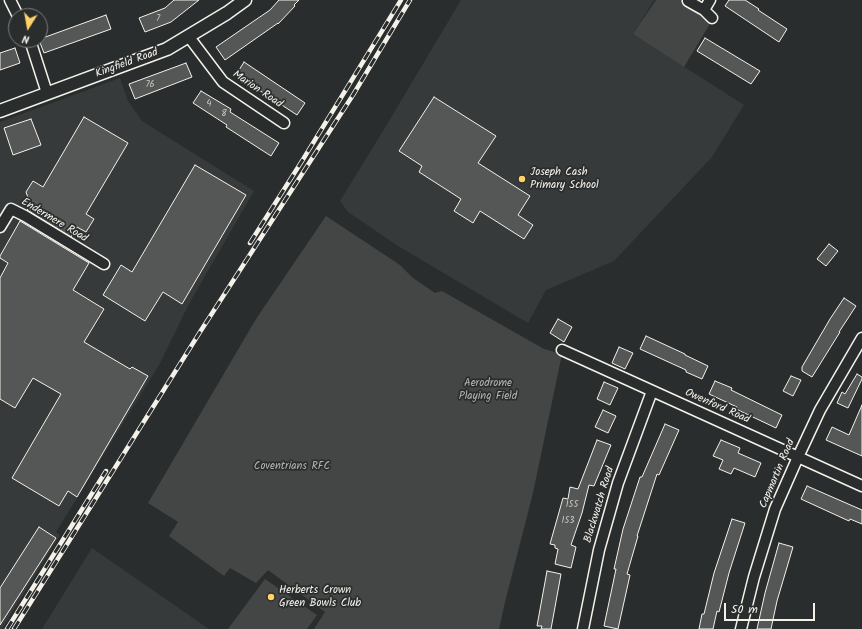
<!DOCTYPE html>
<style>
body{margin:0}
#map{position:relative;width:862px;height:629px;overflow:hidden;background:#2a2d2e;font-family:Kalam,sans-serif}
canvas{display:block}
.north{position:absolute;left:8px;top:8px;width:40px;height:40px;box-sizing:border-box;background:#2a2d2e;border:1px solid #7b7b78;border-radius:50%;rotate:191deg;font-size:11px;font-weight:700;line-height:16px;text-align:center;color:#f4f1e8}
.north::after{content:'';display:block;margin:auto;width:14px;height:18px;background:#ffd166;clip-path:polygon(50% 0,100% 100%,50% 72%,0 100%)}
.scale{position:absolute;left:724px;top:603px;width:91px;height:18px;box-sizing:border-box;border:2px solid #f4f1e8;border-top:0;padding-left:5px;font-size:12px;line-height:14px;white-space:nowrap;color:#f4f1e8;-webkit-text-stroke:3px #2a2d2e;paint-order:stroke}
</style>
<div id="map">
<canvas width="862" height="629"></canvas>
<div class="north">N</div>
<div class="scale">50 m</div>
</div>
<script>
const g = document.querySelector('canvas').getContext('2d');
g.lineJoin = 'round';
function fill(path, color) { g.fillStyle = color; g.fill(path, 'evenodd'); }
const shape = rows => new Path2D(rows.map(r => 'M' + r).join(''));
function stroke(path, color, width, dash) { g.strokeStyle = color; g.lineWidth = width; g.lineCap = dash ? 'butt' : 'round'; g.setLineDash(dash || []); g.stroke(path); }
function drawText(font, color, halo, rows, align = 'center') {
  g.font = font + ' Kalam,sans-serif'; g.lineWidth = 3.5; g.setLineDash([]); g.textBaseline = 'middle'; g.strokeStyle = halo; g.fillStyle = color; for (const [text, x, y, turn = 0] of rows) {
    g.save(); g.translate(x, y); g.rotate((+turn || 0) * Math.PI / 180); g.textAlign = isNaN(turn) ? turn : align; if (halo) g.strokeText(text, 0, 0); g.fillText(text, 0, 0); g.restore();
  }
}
const built = shape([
 [461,0,654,0,633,34,744,105,712,157,614,261,546,290,528,323,398,246,348,212,340,201,386,126],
 [120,78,128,101,142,121,254,191,190,302,159,365,56,532,60,535,2,629,0,629,0,122],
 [92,548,209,629,42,629]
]);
const green = shape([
 [656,0,684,0,682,3,711,22,684,67,633,34],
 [326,216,400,265,413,278,435,293,442,291,544,349,562,354,533,493,505,602,499,629,314,629,325,612,268,570,256,583,230,568,224,576,169,536,178,522,148,503,256,319],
 [265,579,317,615,307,629,228,629]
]);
const building = shape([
 [174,0,199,0,171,22,145,32,139,18,165,8,174,0],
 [279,0,299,0,294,5,295,6,278,24,278,23,225,60,216,47,270,10,279,0],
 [729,0,745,0,759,9,758,10,787,29,779,42,725,6,729,0],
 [106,15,111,29,44,53,39,40,40,39,106,15],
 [705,38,760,71,751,84,697,51,705,38],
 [15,48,20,63,0,70,0,53,15,48],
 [244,62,305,103,297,115,236,75,244,62],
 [186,63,192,77,135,99,129,84,186,63],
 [201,91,231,109,230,112,279,143,271,156,226,127,227,125,193,103,201,91],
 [434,97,496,136,478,163,530,196,518,215,533,225,524,239,480,211,473,223,454,211,461,199,419,172,422,166,399,151,434,97],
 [84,117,128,143,86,214,94,219,86,232,77,227,71,237,27,210,31,206,26,192,33,181,43,187,84,117],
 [31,119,41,145,13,155,4,128,31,119],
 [195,165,246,195,182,304,163,292,145,321,103,295,121,265,132,272,195,165],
 [20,221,89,263,73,290,104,309,84,342,130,369,132,367,148,376,77,497,68,491,59,506,12,478,61,394,33,378,15,408,0,399,0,278,8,263,0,258,0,256,20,221],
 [829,244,838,251,826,266,817,259,829,244],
 [844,298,856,306,839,332,840,332,812,377,802,371,802,367,830,319,844,298],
 [558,319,572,327,564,342,550,333,558,319],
 [646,336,685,354,685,355,708,366,702,379,686,372,686,370,640,349,646,336],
 [619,347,633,353,625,369,612,363,619,347],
 [857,374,862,377,862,379,848,408,837,403,842,392,845,394,857,374],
 [791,376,801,380,793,396,783,391,791,376],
 [715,381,732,388,731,390,782,415,776,428,736,409,737,407,709,394,715,381],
 [604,382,618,388,610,405,597,399,604,382],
 [862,405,862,456,826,440,832,427,849,435,862,405],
 [603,410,616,416,608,433,595,427,603,410],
 [665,424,679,430,659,475,657,474,637,536,638,536,627,574,630,575,618,629,604,626,616,569,614,569,623,529,640,477,642,477,665,424],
 [597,440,611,445,594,486,589,485,582,513,571,545,576,547,571,568,555,564,558,549,555,548,555,545,550,544,563,498,568,499,570,487,578,489,597,440],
 [721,440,740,448,738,453,761,463,755,477,734,468,731,474,719,469,723,460,713,456,721,440],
 [807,486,862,510,862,524,850,519,849,521,801,499,807,486],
 [732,519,745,523,729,573,719,612,717,611,713,629,699,629,702,614,704,614,714,573,732,519],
 [39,527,56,538,0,625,0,588,39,527],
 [779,543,793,547,777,601,771,629,757,629,765,593,779,543],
 [547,571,561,574,551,629,541,629,542,626,537,626,547,571]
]);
const minor = shape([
 [10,0,18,16],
 [688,1,704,10,712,18],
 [704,10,710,0],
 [189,37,223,82,284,123],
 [30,40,47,93],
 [0,227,11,209,25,216,104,264],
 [562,350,862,486],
 [583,629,599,550,618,483,652,391],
 [741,629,754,577,775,509,798,457,820,410,862,338]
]);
const tertiary = shape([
 [0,111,167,49,227,13,245,0]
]);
const rail = shape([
 [250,243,302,161,401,0],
 [7,629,106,471],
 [14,629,200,332,353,95,410,0]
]);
const markers = [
 [522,179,4,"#ffd166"],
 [271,597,4,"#ffd166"]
];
const numberNames = [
 ["7",158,19],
 ["76",150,85],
 ["4",209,104],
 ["8",224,114],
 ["155",572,505],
 ["153",568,521]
];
const streetNames = [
 ["Kingfield Road",127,64,-20],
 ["Marion Road",257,90,34],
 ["Endermere Road",54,221,31],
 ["Owenford Road",717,407,24],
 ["Capmartin Road",778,474,-67],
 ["Blackwatch Road",600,505,-73]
];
const poiNames = [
 ["Joseph Cash",530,173],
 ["Primary School",530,186],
 ["Herberts Crown",279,591],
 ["Green Bowls Club",279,604]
];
const parkNames = [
 ["Aerodrome",488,384],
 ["Playing Field",488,397],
 ["Coventrians RFC",292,467]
];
fill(built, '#373a3a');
fill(green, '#444645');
fill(building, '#555756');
stroke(building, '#f4f1e8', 1);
stroke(minor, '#f4f1e8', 13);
stroke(tertiary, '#f4f1e8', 15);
stroke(minor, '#2a2d2e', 10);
stroke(tertiary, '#2a2d2e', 12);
stroke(rail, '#f4f1e8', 4.5);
stroke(rail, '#2a2d2e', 3, [9]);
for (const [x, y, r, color] of markers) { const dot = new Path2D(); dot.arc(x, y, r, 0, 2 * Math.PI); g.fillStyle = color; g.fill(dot); stroke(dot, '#2a2d2e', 1.5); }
drawText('9px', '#cccac4', null, numberNames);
drawText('11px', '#f4f1e8', '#2a2d2e', streetNames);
drawText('11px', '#f4f1e8', '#2a2d2e', poiNames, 'left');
drawText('11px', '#b6b5af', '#2a2d2e', parkNames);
</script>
